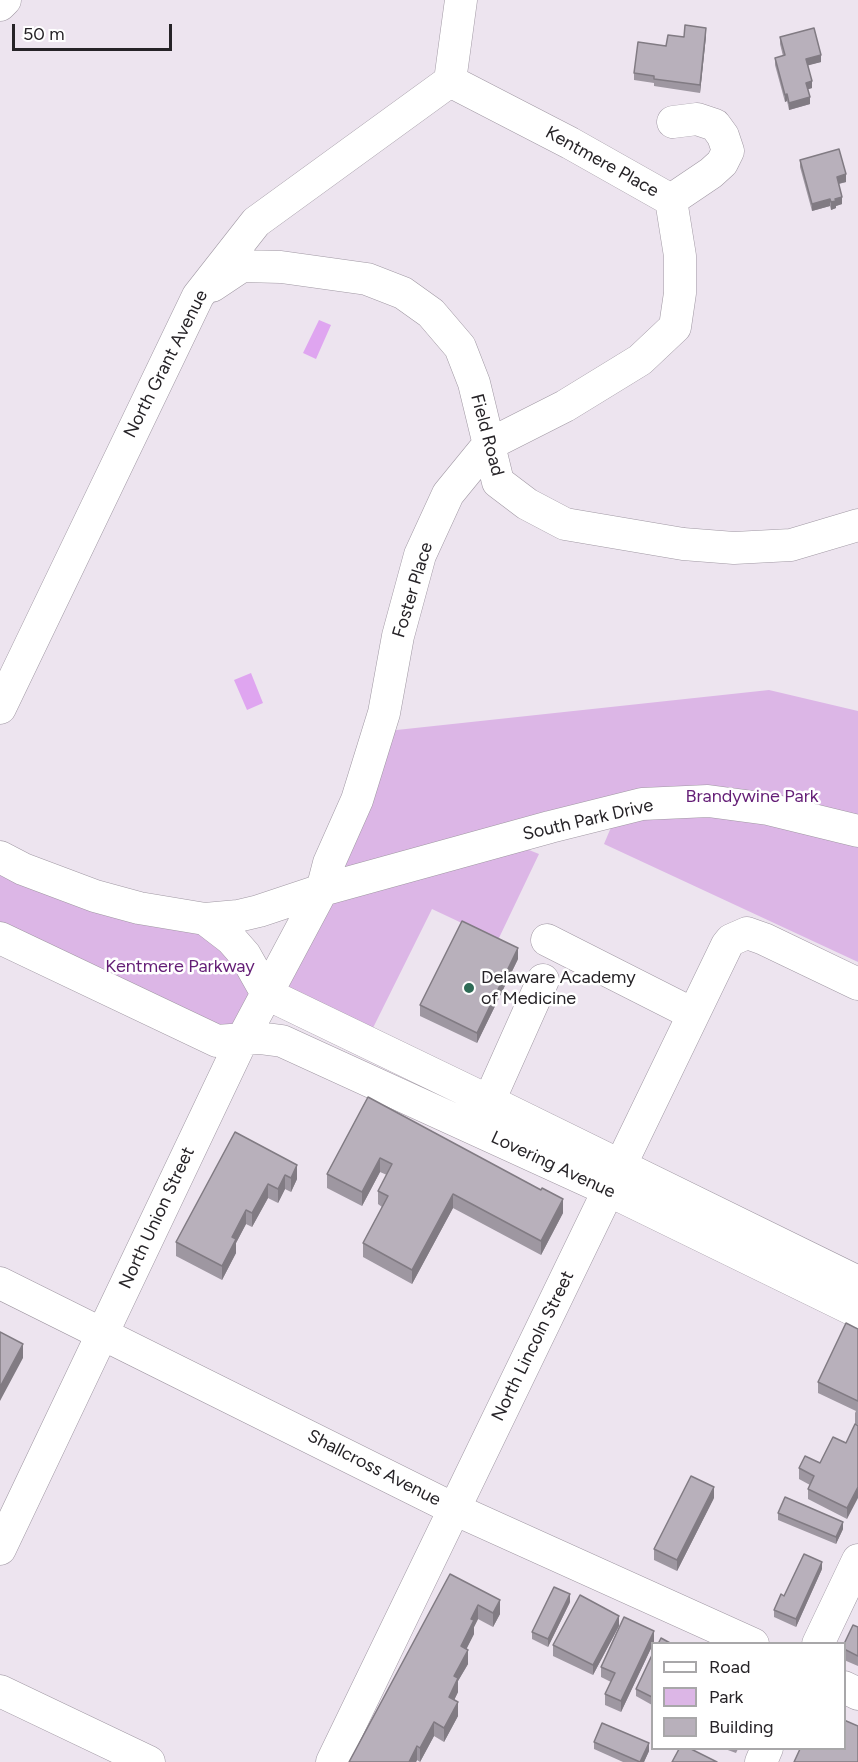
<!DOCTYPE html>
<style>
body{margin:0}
#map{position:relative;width:858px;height:1762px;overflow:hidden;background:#ede4ef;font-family:Figtree,sans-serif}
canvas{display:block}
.legend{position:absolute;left:651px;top:1642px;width:195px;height:108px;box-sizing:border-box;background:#fff;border:2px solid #a8a7a9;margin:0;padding:8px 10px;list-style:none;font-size:18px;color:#262327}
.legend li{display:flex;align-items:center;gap:12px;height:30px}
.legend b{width:30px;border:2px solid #a8a7a9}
.scale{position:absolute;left:12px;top:24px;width:160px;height:27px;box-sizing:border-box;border:3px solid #262327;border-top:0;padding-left:8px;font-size:18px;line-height:21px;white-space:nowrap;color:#262327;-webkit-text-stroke:4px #fff;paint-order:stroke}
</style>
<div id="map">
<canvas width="858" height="1762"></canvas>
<ul class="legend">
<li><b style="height:8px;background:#fff"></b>Road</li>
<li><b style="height:16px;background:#dcb6e6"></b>Park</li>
<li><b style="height:16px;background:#b8b0bb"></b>Building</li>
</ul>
<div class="scale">50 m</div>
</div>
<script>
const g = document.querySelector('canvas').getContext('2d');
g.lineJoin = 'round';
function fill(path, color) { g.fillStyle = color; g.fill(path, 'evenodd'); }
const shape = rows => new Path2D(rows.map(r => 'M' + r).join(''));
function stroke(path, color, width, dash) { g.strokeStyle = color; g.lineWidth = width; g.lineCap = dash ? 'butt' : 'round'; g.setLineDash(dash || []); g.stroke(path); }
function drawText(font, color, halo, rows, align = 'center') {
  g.font = font + ' Figtree,sans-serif'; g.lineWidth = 5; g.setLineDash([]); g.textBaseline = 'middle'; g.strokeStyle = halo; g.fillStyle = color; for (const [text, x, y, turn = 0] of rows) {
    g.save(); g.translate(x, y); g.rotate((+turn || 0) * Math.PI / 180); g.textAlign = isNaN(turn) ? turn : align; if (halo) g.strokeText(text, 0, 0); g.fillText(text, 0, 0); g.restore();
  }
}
const green = shape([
 [769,690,858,711,858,962,604,844,612,825,524,848,539,854,498,940,432,909,366,1042,267,994,242,1040,0,938,0,857,205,919,267,994,378,732]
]);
const water = shape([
 [319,320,331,325,316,359,303,353],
 [251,673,263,703,247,710,234,680]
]);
const minor = shape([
 [0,5,5,0],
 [671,200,711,173,722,163,728,151,723,136,715,125,697,119,673,122],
 [212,286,242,266,281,267,367,279,403,293,431,313,460,347,474,383,498,482,527,504,565,524,683,544,734,548,791,545,858,525],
 [0,708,198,296,256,222,450,81,461,0],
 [0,857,23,869,95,896,139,908,205,919,238,916,259,911,322,890,550,827,642,804,708,801,768,809,858,831],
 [205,919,231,939,245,955,267,994,489,1101,858,1282],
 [0,938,217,1041,259,1038,282,1041,608,1190,858,1312],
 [547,940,693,1014],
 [489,1101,543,980],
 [0,1283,454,1509,753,1644],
 [0,1549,242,1040,322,890,329,863,357,800,384,713,398,636,420,555,448,494,488,445,565,406,640,360,675,327,680,293,680,256,671,200,570,143,450,81],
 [818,1644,858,1560],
 [844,1687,858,1694],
 [0,1691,149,1762],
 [332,1762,727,945,731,940,747,933,764,939,858,984],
 [761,1762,767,1748]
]);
const wall = shape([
 [706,36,700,93,654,86,654,83,634,80,634,73,666,46,684,37],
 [780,37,821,62,808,65,812,88,808,89,810,104,789,110,787,101,785,102,775,65,775,58,783,56,780,44],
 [800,160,846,182,839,184,842,204,836,206,836,208,831,210,830,206,812,211,800,167],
 [518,959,477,1043,420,1016,420,1005],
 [368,1097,563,1213,541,1255,453,1208,412,1284,363,1257,363,1243,382,1207,378,1204,378,1191,387,1175,380,1172,362,1206,327,1188,327,1174],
 [235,1132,297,1179,291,1192,285,1189,278,1203,268,1198,252,1227,246,1224,236,1243,236,1253,222,1280,176,1256,176,1242],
 [858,1329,858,1425,855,1424,855,1413,856,1411,818,1393,818,1382],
 [855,1424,847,1519,808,1499,808,1489,810,1485,799,1479,799,1468,820,1463,846,1443],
 [714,1498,677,1571,654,1560,654,1549],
 [778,1513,843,1529,836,1544,778,1520],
 [822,1569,796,1627,774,1617,774,1610],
 [450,1574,500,1614,493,1627,478,1619,474,1627,474,1634,466,1649,468,1664,458,1681,458,1692,454,1700,458,1716,444,1742,434,1736,420,1762,417,1760,416,1762,349,1762],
 [570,1602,548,1647,532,1639,532,1632],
 [619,1626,593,1675,553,1656,553,1645],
 [858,1627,858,1666,844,1660,844,1644],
 [654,1642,621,1712,605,1705,605,1694,611,1682,601,1677,601,1667],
 [652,1655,652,1705,636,1696,636,1689],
 [594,1742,649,1751,644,1762,623,1762,594,1749],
 [725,1749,738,1749,736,1753]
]);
const shadedWall = shape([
 [706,28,706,36,700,93,700,85],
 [821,55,821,62,806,66,806,59],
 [812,81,812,88,806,90,806,83],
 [787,94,787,101,785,102,785,95],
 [810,97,810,104,789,110,789,103],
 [846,174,846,182,837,184,837,177],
 [842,197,842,204,836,206,836,208,831,210,831,202,835,199],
 [830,199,830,206,812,211,812,204],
 [518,948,518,959,477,1043,477,1033],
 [380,1158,380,1172,362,1206,362,1192],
 [297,1165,297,1179,291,1192,291,1178],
 [285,1175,285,1189,278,1203,278,1189],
 [268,1184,268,1198,252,1227,252,1213],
 [453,1194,453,1208,412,1284,412,1270],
 [563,1199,563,1213,541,1255,541,1241],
 [246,1210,246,1224,236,1243,236,1253,222,1280,222,1266,232,1237],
 [23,1344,23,1358,0,1401,0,1387],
 [714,1487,714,1498,677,1571,677,1560],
 [858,1487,858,1498,847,1519,847,1508],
 [843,1522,843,1529,836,1544,836,1537],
 [822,1562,822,1569,796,1627,796,1619],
 [570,1594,570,1602,548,1647,548,1639],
 [500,1600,500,1614,493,1627,493,1613],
 [478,1605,478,1619,474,1627,474,1634,461,1660,461,1646,471,1619],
 [619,1616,619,1626,593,1675,593,1665],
 [654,1631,654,1642,621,1712,621,1701],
 [468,1650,468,1664,458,1681,458,1692,449,1711,449,1697,454,1676],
 [458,1702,458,1716,444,1742,444,1728],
 [434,1722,434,1736,420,1762,420,1748],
 [649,1743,649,1751,644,1762,640,1762],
 [417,1746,417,1760,416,1762,409,1762]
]);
const building = shape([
 [685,25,706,28,700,85,654,79,654,76,634,73,638,42,666,46,668,35,684,37,685,25],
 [814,28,821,55,806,59,812,81,806,83,810,97,789,103,787,94,785,95,775,58,785,55,780,37,814,28],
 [839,149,846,174,837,177,842,197,835,199,836,201,831,202,830,199,812,204,800,160,839,149],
 [462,921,518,948,477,1033,420,1005,462,921],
 [368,1097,541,1190,542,1188,563,1199,541,1241,453,1194,412,1270,363,1243,388,1196,378,1191,392,1164,380,1158,362,1192,327,1174,368,1097],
 [235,1132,297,1165,291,1178,285,1175,278,1189,268,1184,252,1213,246,1210,232,1237,236,1239,222,1266,176,1242,235,1132],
 [846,1323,858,1329,858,1401,818,1382,846,1323],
 [0,1332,23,1344,0,1387,0,1332],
 [855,1424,858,1426,858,1487,847,1508,808,1489,814,1476,799,1468,805,1456,820,1463,833,1437,846,1443,855,1424],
 [691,1476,714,1487,677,1560,654,1549,691,1476],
 [785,1497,843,1522,836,1537,778,1513,785,1497],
 [804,1554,822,1562,796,1619,774,1610,781,1594,784,1596,804,1554],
 [450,1574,500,1600,493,1613,478,1605,471,1619,474,1620,461,1646,468,1650,454,1676,458,1678,449,1697,458,1702,444,1728,434,1722,420,1748,417,1746,409,1762,349,1762,450,1574],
 [554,1587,570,1594,548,1639,532,1632,554,1587],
 [580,1595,619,1616,593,1665,553,1645,580,1595],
 [624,1617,654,1631,621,1701,605,1694,615,1673,601,1667,624,1617],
 [853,1625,858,1627,858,1656,844,1649,844,1644,853,1625],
 [661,1638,672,1644,658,1644,661,1638],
 [652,1655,652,1697,636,1689,652,1655],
 [844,1720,858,1726,858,1762,794,1762,800,1749,844,1749,844,1720],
 [602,1723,649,1743,640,1762,594,1742,602,1723],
 [679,1749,691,1749,717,1762,672,1762,679,1749]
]);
const markers = [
 [469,988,6,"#2e6b56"]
];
const streetNames = [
 ["Kentmere Place",602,162,29],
 ["North Grant Avenue",166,364,-63],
 ["Field Road",487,435,75],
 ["Foster Place",413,590,-73],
 ["South Park Drive",588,820,-13],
 ["Lovering Avenue",553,1165,25],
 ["North Union Street",157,1218,-65],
 ["North Lincoln Street",533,1346,-64],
 ["Shallcross Avenue",374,1468,27]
];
const parkNames = [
 ["Brandywine Park",752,797],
 ["Kentmere Parkway",180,967]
];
const poiNames = [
 ["Delaware Academy",481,978],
 ["of Medicine",481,999]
];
fill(green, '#dcb6e6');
fill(water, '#dfa5f0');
stroke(minor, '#a098a3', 33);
stroke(minor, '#fff', 32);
fill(wall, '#9e97a1');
fill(shadedWall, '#817b83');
fill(building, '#b8b0bb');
stroke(building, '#817b83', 1.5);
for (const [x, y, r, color] of markers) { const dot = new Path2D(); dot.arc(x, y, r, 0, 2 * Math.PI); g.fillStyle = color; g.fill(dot); stroke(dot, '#fff', 2); }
drawText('18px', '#262327', '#fff', streetNames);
drawText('18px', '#641e76', '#fff', parkNames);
drawText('18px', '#262327', '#fff', poiNames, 'left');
</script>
